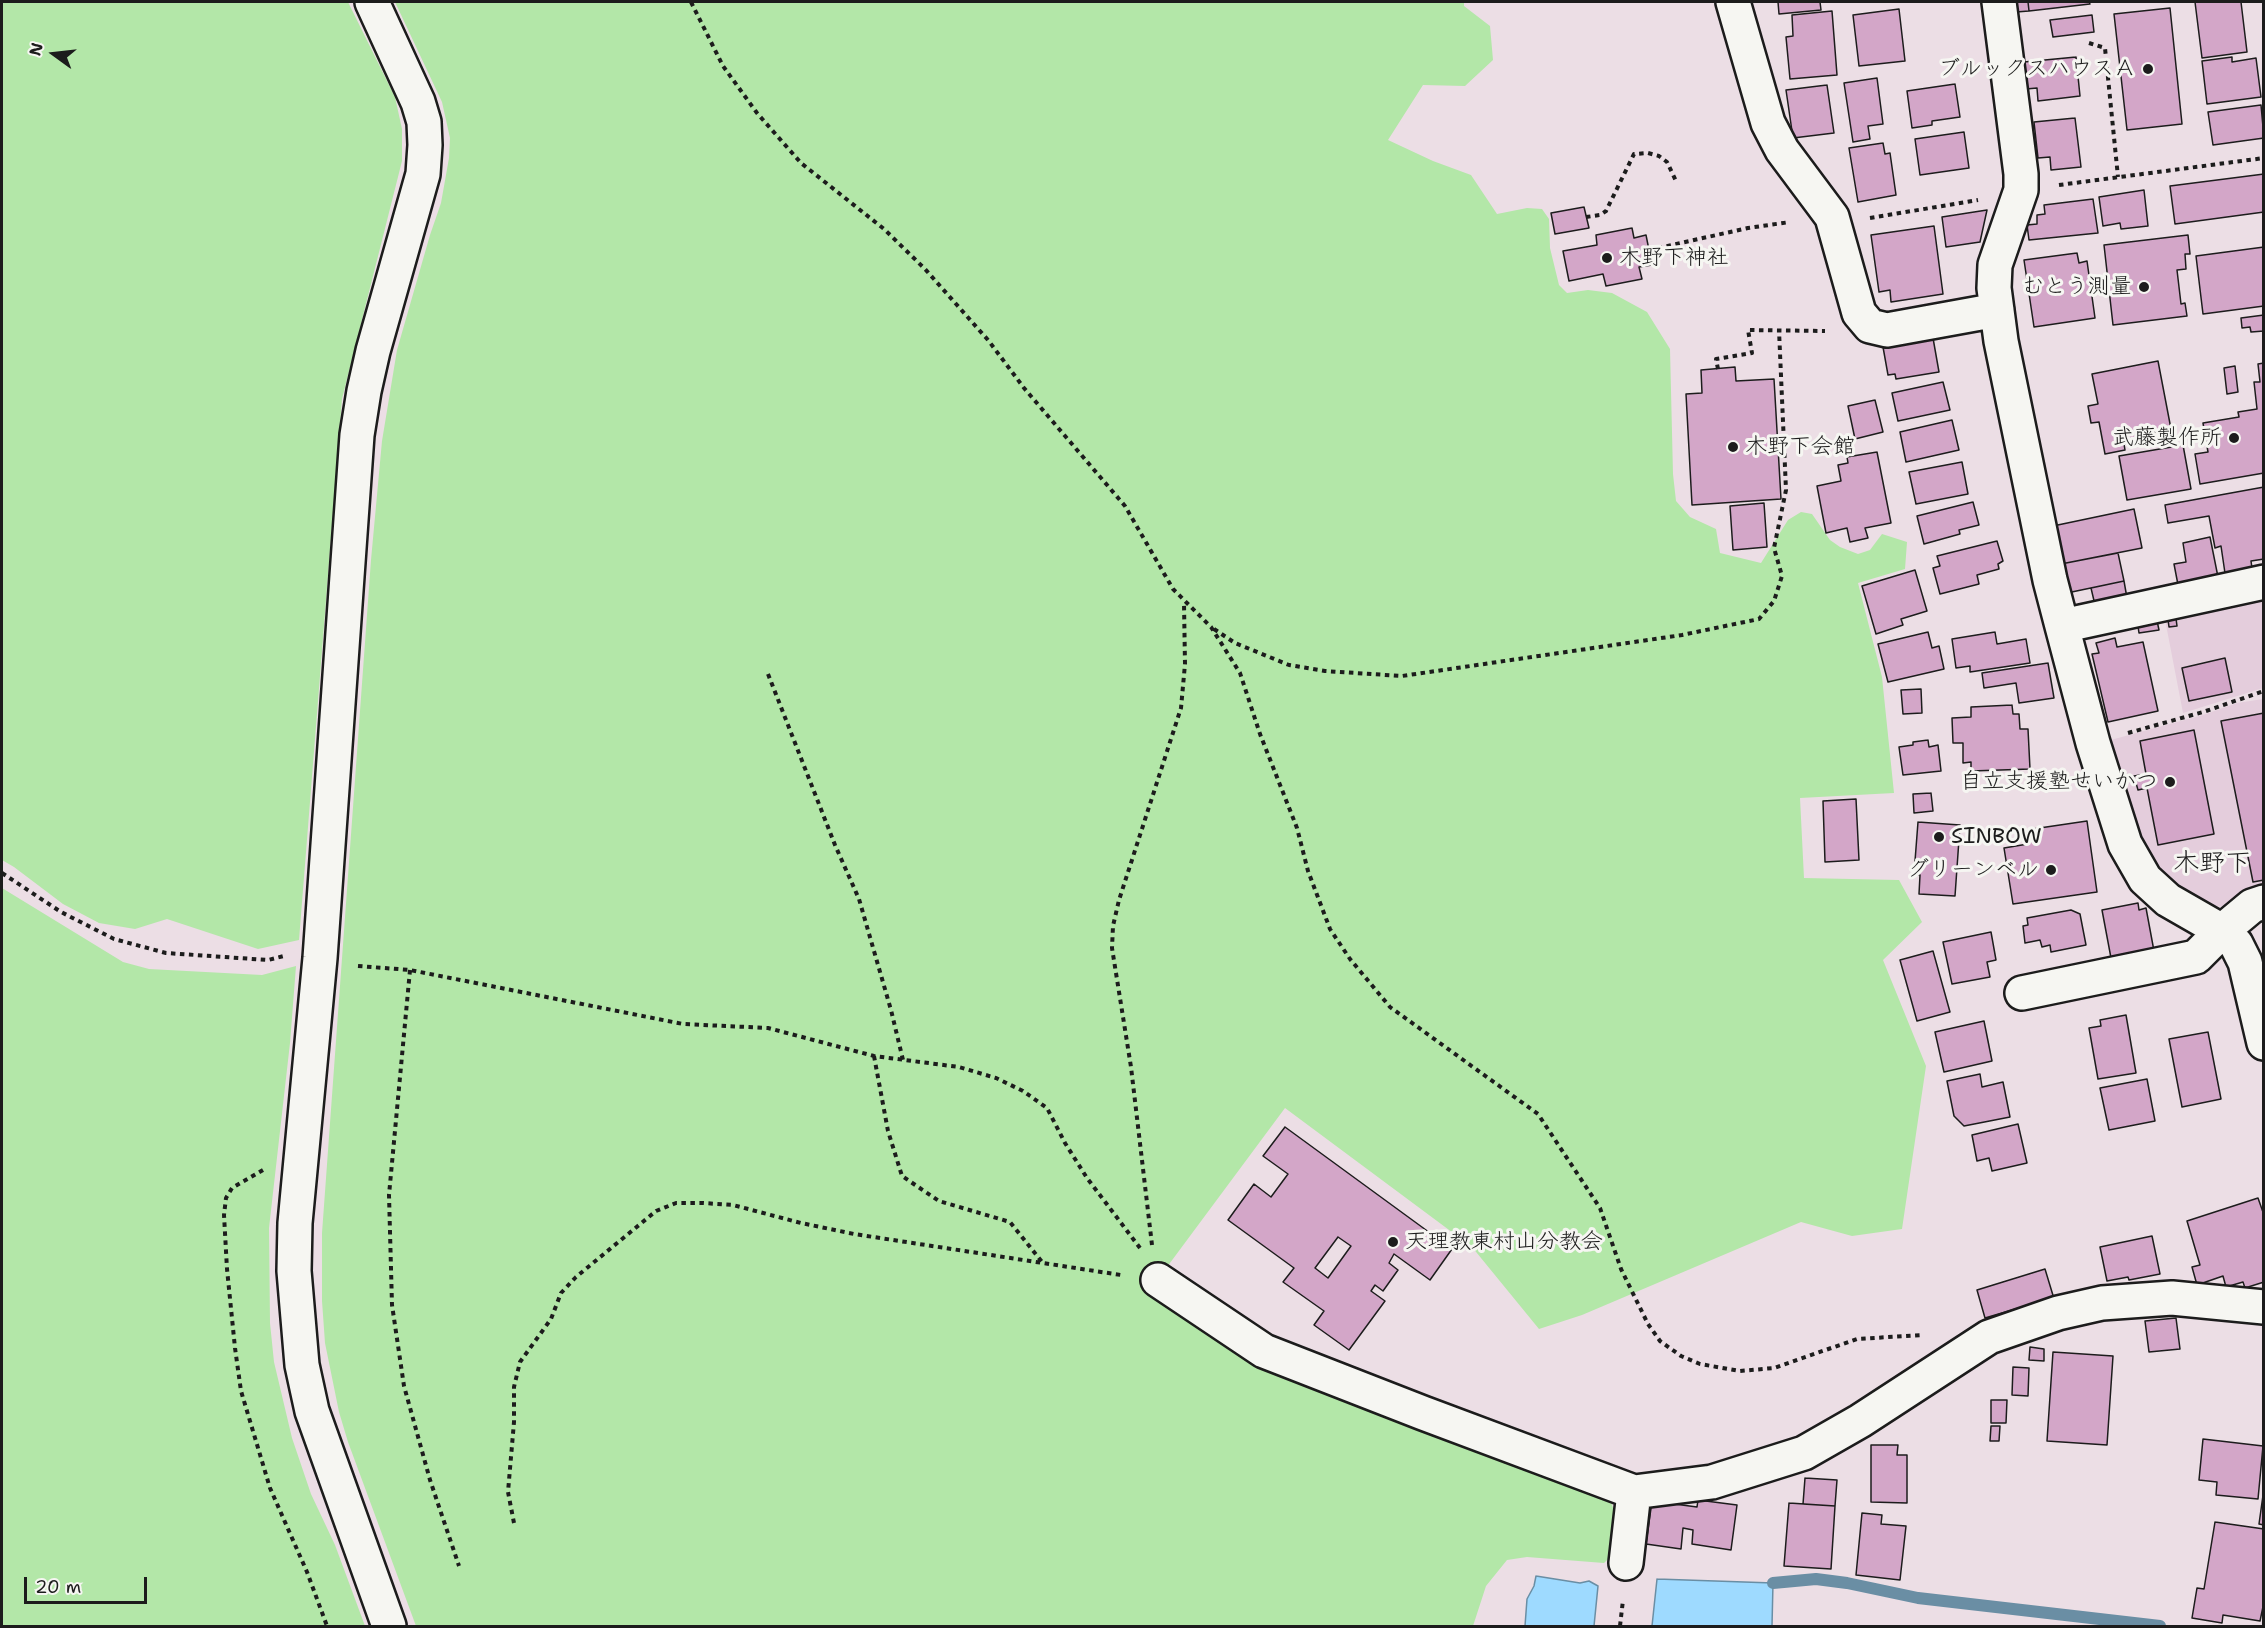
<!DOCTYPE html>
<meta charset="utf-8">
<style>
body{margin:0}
#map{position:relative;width:2265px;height:1628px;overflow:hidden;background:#ecdee5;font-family:"Shantell Sans",sans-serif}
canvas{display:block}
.frame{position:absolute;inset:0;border:3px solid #1c1c1c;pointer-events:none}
.north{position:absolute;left:24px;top:24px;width:60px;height:60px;-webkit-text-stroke:4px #f6f6f2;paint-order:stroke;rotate:285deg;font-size:16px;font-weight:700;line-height:24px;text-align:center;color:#1c1c1c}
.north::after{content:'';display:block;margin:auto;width:21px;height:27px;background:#1c1c1c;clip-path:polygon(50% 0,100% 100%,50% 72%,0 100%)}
.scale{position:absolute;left:24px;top:1577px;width:123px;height:27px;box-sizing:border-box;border:3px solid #1c1c1c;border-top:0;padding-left:8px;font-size:18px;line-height:21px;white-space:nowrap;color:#1c1c1c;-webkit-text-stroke:4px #f6f6f2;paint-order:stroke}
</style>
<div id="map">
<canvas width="2265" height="1628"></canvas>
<div class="frame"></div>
<div class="north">N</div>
<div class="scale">20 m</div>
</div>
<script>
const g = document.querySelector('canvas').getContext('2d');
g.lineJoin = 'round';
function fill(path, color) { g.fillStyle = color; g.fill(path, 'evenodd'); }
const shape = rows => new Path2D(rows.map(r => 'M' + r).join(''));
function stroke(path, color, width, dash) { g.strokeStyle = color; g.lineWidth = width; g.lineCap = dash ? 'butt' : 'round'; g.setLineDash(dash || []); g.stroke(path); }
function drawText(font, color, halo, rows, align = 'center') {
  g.font = font + ' "Shantell Sans","Klee One",sans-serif'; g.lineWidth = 6; g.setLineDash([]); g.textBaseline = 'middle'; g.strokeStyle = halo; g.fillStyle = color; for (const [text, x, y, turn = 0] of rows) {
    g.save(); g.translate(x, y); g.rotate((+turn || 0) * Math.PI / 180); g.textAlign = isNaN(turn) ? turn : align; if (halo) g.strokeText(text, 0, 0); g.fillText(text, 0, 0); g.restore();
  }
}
const built = shape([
 [2263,587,2263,688,2183,713,2163,609],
 [2263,699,2263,893,2224,907,2209,905,2176,887,2154,868,2145,855,2107,741,2203,715,2237,703]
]);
const green = shape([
 [2,2,348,2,395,97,402,129,402,161,342,399,299,940,258,949,167,919,135,929,99,923,63,904,14,867,2,860],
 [395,2,1464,2,1464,6,1490,26,1493,60,1465,86,1423,85,1388,140,1433,161,1471,175,1497,214,1527,208,1542,209,1549,219,1550,248,1559,285,1567,293,1588,290,1612,293,1647,312,1670,349,1673,474,1676,501,1690,517,1716,529,1720,553,1761,563,1788,520,1801,512,1812,514,1830,540,1840,547,1858,554,1870,550,1882,534,1907,542,1905,569,1858,583,1882,677,1894,793,1800,798,1804,878,1899,880,1922,922,1883,960,1926,1066,1902,1229,1852,1236,1801,1222,1582,1315,1539,1329,1472,1247,1285,1108,1167,1267,1247,1358,1609,1495,1618,1524,1613,1554,1604,1563,1527,1557,1507,1560,1486,1586,1473,1626,416,1626,348,1442,339,1412,325,1343,322,1301,322,1233,371,560,382,441,397,350,430,235,441,203,449,158,450,138,442,102],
 [2,888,123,962,149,969,262,975,296,966,290,1043,269,1228,270,1323,274,1362,292,1438,311,1494,335,1545,365,1626,2,1626]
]);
const water = shape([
 [1536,1576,1580,1583,1589,1581,1598,1586,1594,1626,1525,1626,1527,1599,1534,1586,1536,1576],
 [1657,1579,1773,1583,1772,1626,1652,1626,1657,1579]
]);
const stream = shape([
 [1773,1583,1816,1579,1847,1583,1918,1598,2160,1626]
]);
const building = shape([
 [1778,2,1820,2,1821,10,1779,14,1778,2],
 [2015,2,2028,2,2029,11,2016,12,2015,2],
 [2028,2,2089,2,2090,4,2029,11,2028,2],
 [2195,2,2241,2,2247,52,2202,58,2195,2],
 [2170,8,2182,124,2127,130,2114,14,2170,8],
 [1899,9,1905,61,1859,66,1853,15,1899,9],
 [1832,11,1837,75,1790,79,1786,37,1793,36,1792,15,1832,11],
 [2092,15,2094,32,2053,37,2050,20,2092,15],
 [2076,57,2080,96,2038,101,2037,88,2026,89,2024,62,2076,57],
 [2232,57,2232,62,2256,58,2261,97,2207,104,2202,61,2232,57],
 [1877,78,1883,124,1868,126,1870,139,1853,142,1844,83,1877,78],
 [1955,84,1960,117,1932,121,1932,125,1912,128,1907,91,1955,84],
 [1827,85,1834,133,1793,138,1786,90,1827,85],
 [2261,105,2264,138,2213,145,2208,112,2261,105],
 [2075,118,2081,167,2051,170,2050,157,2038,158,2034,122,2075,118],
 [1964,132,1969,168,1920,175,1915,139,1964,132],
 [1883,143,1885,154,1890,153,1896,195,1858,202,1849,148,1883,143],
 [2264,174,2264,212,2175,224,2170,186,2264,174],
 [2144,190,2148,226,2121,229,2120,223,2103,226,2099,197,2144,190],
 [2093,199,2098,233,2029,240,2027,225,2037,224,2037,215,2045,214,2044,205,2093,199],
 [1584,207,1589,228,1555,234,1551,213,1584,207],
 [1987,210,1980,242,1946,247,1942,217,1987,210],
 [1934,226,1943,294,1891,302,1890,290,1879,292,1871,235,1934,226],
 [1632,228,1634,238,1646,235,1652,265,1639,267,1642,279,1606,286,1603,274,1569,281,1563,251,1597,245,1596,235,1632,228],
 [2188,235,2190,254,2185,254,2186,269,2177,270,2181,304,2185,303,2187,316,2113,325,2104,245,2188,235],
 [2264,247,2264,306,2203,314,2196,256,2264,247],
 [2077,253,2079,263,2087,261,2095,318,2034,327,2024,260,2077,253],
 [2264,315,2264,331,2251,332,2250,327,2242,328,2241,318,2264,315],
 [1933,338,1939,372,1896,379,1895,374,1888,375,1883,347,1933,338],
 [2158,361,2171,429,2151,433,2152,438,2124,444,2125,450,2105,454,2099,422,2091,423,2088,406,2098,404,2092,374,2158,361],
 [2264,363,2264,473,2200,484,2195,454,2208,452,2203,423,2239,417,2238,412,2257,409,2254,382,2260,382,2258,364,2264,363],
 [2235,366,2238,392,2227,394,2224,368,2235,366],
 [1735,367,1736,381,1774,379,1781,499,1692,505,1686,394,1702,393,1701,370,1735,367],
 [1943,382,1950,410,1898,421,1892,393,1943,382],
 [1875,400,1883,432,1855,439,1848,406,1875,400],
 [1952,420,1959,450,1906,462,1900,432,1952,420],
 [2183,445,2191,489,2127,500,2119,456,2183,445],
 [1877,452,1891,523,1865,528,1868,538,1850,542,1847,528,1826,533,1817,486,1841,481,1838,465,1848,463,1847,457,1877,452],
 [1962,462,1968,494,1916,504,1909,472,1962,462],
 [2264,487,2264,559,2251,561,2253,575,2226,580,2221,546,2215,548,2209,516,2168,523,2165,505,2264,487],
 [1973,502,1979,525,1959,530,1960,534,1924,544,1917,516,1973,502],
 [1764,503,1767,547,1733,550,1730,506,1764,503],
 [2134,509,2142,548,2061,564,2053,526,2134,509],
 [2210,537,2219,582,2179,590,2174,564,2186,562,2183,543,2210,537],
 [1997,541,2003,561,1998,564,1999,569,1977,575,1979,584,1940,594,1933,568,1940,566,1937,556,1997,541],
 [2118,553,2124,581,2067,593,2061,564,2118,553],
 [1915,570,1927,611,1901,619,1903,625,1876,634,1862,586,1915,570],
 [2124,581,2127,598,2095,605,2091,588,2124,581],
 [2175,611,2177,626,2169,627,2167,612,2175,611],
 [2156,616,2159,630,2139,633,2137,620,2156,616],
 [1928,632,1932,648,1939,646,1944,669,1888,682,1878,644,1928,632],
 [1995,632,1997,644,2026,639,2030,663,1970,672,1970,666,1956,668,1952,639,1995,632],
 [2115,638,2117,647,2143,642,2158,711,2108,722,2092,654,2099,653,2096,643,2115,638],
 [2225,658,2232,692,2189,701,2182,668,2225,658],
 [2048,663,2054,698,2019,703,2016,683,1984,688,1982,673,2048,663],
 [1921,689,1922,713,1903,714,1901,690,1921,689],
 [2012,705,2013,714,2019,714,2020,729,2028,729,2030,769,1971,771,1971,762,1963,763,1963,743,1953,743,1952,718,1971,717,1971,707,2012,705],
 [2264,713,2264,880,2253,882,2221,721,2264,713],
 [2194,730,2214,834,2158,845,2147,788,2138,790,2134,776,2146,774,2140,741,2194,730],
 [1928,740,1929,747,1938,745,1941,771,1903,775,1899,747,1913,745,1913,742,1928,740],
 [1931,793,1933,811,1914,813,1913,794,1931,793],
 [1856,799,1859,860,1825,862,1823,801,1856,799],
 [2087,821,2097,892,2013,904,2004,848,2028,844,2026,830,2087,821],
 [1918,822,1960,825,1955,896,1919,894,1920,875,1914,874,1918,822],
 [2138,903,2139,910,2146,908,2154,951,2111,958,2102,910,2138,903],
 [2071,910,2080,914,2086,945,2051,952,2050,945,2042,947,2040,940,2025,943,2023,926,2028,925,2027,918,2071,910],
 [1991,932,1996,960,1987,962,1990,977,1952,984,1943,942,1991,932],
 [1933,951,1950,1012,1917,1021,1900,960,1933,951],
 [2126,1015,2136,1073,2098,1079,2089,1028,2101,1026,2100,1020,2126,1015],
 [1984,1021,1992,1061,1944,1072,1935,1032,1984,1021],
 [2208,1032,2221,1099,2182,1107,2169,1039,2208,1032],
 [1980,1074,1982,1087,2003,1082,2010,1117,1964,1126,1954,1116,1947,1081,1980,1074],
 [2147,1079,2155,1121,2109,1130,2100,1088,2147,1079],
 [2018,1124,2027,1163,1992,1171,1989,1158,1977,1161,1972,1135,2018,1124],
 [1285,1127,1452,1249,1430,1280,1394,1254,1389,1263,1398,1270,1383,1291,1375,1285,1371,1291,1385,1301,1349,1350,1314,1325,1324,1311,1283,1282,1294,1268,1228,1220,1254,1184,1271,1197,1288,1174,1263,1156,1285,1127],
 [1338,1237,1351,1246,1328,1278,1315,1268,1338,1237],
 [2258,1198,2264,1215,2264,1282,2245,1288,2243,1282,2226,1287,2223,1276,2197,1285,2192,1267,2200,1265,2187,1221,2258,1198],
 [2152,1236,2160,1274,2129,1280,2128,1277,2107,1281,2100,1247,2152,1236],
 [2045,1269,2055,1302,2020,1313,2019,1308,1985,1318,1977,1290,2045,1269],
 [2176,1318,2180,1349,2149,1352,2145,1321,2176,1318],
 [2030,1347,2044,1349,2044,1361,2029,1360,2030,1347],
 [2053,1352,2113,1356,2107,1445,2047,1441,2053,1352],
 [2013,1367,2029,1368,2028,1396,2012,1395,2013,1367],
 [1991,1400,2007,1400,2006,1423,1991,1423,1991,1400],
 [1991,1426,2000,1426,1999,1441,1990,1441,1991,1426],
 [2203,1439,2263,1446,2258,1499,2216,1495,2217,1482,2199,1480,2203,1439],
 [1871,1445,1898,1445,1897,1455,1907,1455,1907,1503,1871,1502,1871,1445],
 [1805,1478,1837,1480,1835,1506,1803,1504,1805,1478],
 [2264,1488,2264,1525,2259,1524,2264,1488],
 [1698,1500,1737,1505,1731,1550,1692,1544,1693,1530,1683,1528,1681,1549,1646,1544,1652,1501,1697,1507,1698,1500],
 [1789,1503,1835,1506,1831,1569,1784,1566,1789,1503],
 [1862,1513,1882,1515,1881,1524,1906,1526,1900,1580,1856,1575,1862,1513],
 [2215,1522,2264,1529,2264,1602,2260,1621,2223,1615,2222,1623,2192,1618,2197,1588,2204,1589,2215,1522]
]);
const path = shape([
 [691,2,723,66,757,113,801,163,884,229,925,269,988,340,1024,388,1125,506,1173,589,1211,627,1240,673,1260,734,1297,828,1308,871,1330,929,1350,959,1390,1007,1538,1114,1600,1208,1621,1269,1648,1324,1660,1341,1681,1356,1700,1364,1740,1371,1774,1368,1857,1339,1922,1335],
 [2089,43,2105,48,2118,177],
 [2059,185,2264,158],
 [1586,217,1600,215,1606,211,1634,154,1648,153,1659,156,1667,162,1676,181],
 [1870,218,1978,200],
 [1649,250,1748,228,1790,222],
 [1718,369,1716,359,1752,353,1748,330,1825,331],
 [1214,629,1235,643,1289,665,1325,671,1402,676,1682,635,1759,619,1774,601,1782,576,1774,548,1786,490,1779,330],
 [768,674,835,845,859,899,891,1010,903,1060],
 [2128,733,2203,712,2264,691],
 [2,873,61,912,114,939,166,953,268,960,284,956],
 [358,966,410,970,683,1024,768,1028,874,1056,959,1067,996,1078,1023,1091,1047,1108,1065,1143,1087,1178,1140,1248],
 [410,970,389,1195,392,1305,404,1386,430,1480,459,1566],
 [874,1056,888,1131,902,1176,939,1201,1010,1222,1042,1262],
 [263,1170,232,1188,226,1198,224,1215,227,1269,235,1348,241,1391,270,1488,307,1572,327,1626],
 [1152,1245,1131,1067,1112,948,1113,926,1119,900,1181,708,1185,664,1184,603],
 [514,1523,508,1492,514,1422,514,1387,520,1362,551,1319,561,1293,576,1277,656,1211,676,1203,703,1203,733,1205,801,1223,854,1234,1121,1275],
 [1620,1626,1623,1600]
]);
const minor = shape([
 [372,2,418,102,424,122,425,145,423,174,373,351,364,391,357,435,320,958,295,1223,294,1271,302,1365,312,1411,389,1626],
 [1733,2,1768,123,1782,150,1832,217,1859,313,1870,326,1887,330,1997,310],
 [1999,2,2021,174,2021,190,1995,265,1994,288,2001,341,2050,580,2062,626,2093,743,2125,844,2145,879,2168,900,2222,931,2236,944,2245,962,2264,1043],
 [2062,626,2264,582],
 [2022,993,2196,957,2222,931,2252,906,2264,902],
 [1158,1280,1264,1351,1423,1413,1634,1492],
 [1626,1563,1634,1492,1712,1482,1804,1453,1860,1421,1989,1337,2058,1313,2102,1303,2172,1298,2264,1307]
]);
const markers = [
 [2148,69,6,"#1c1c1c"],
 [1607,258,6,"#1c1c1c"],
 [2144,287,6,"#1c1c1c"],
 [2234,438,6,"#1c1c1c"],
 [1733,447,6,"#1c1c1c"],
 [2170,782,6,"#1c1c1c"],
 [1939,837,6,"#1c1c1c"],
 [2051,870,6,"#1c1c1c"],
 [1393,1242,6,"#1c1c1c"]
];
const poiNames = [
 ["ブルックスハウスＡ",2136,69],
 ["木野下神社",1619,258,"left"],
 ["むとう測量",2132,287],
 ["武藤製作所",2222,438],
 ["木野下会館",1745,447,"left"],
 ["自立支援塾せいかつ",2158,782],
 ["SINBOW",1951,837,"left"],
 ["グリーンベル",2039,870],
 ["天理教東村山分教会",1405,1242,"left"]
];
const quarterNames = [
 ["木野下",2212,864]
];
fill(built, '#e4cddc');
fill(green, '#b3e7a8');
fill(water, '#9edaff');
stroke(water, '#6a8ea4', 1.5);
stroke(stream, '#6a8ea4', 12);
fill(building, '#d3a6c8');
stroke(building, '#1c1c1c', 1.5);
stroke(minor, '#1c1c1c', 38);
stroke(path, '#1c1c1c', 4, [4.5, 4.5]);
stroke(minor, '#f6f6f2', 33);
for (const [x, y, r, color] of markers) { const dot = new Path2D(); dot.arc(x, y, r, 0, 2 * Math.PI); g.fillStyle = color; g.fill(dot); stroke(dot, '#f6f6f2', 2); }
drawText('22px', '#1c1c1c', '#f6f6f2', poiNames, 'right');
drawText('26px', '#1c1c1c', '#f6f6f2', quarterNames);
</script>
